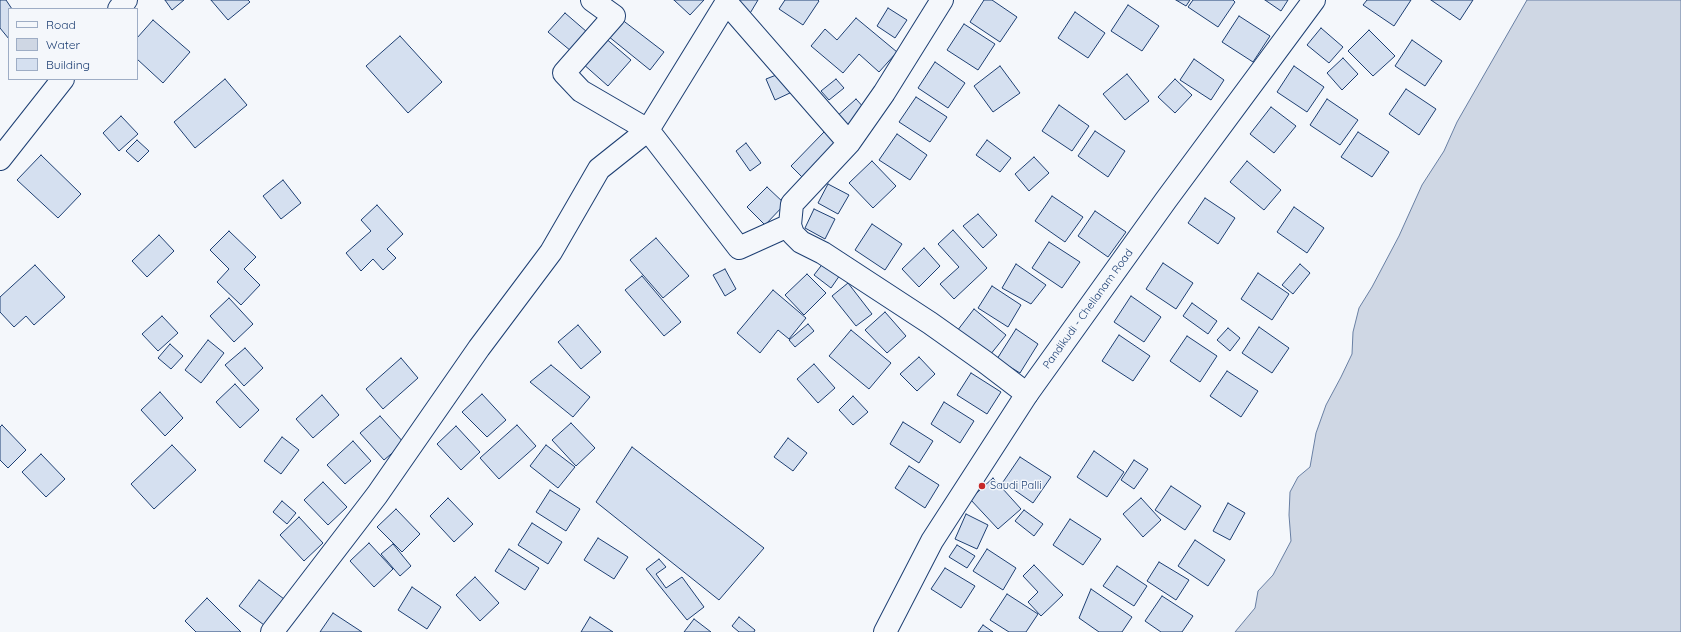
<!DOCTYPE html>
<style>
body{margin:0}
#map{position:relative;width:1681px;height:632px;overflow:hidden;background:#f4f7fb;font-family:Quicksand,sans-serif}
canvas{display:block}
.legend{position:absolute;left:8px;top:8px;width:130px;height:72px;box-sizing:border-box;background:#f4f7fb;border:1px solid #9eadc5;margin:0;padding:5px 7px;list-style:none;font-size:12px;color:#1d3f73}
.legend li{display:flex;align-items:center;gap:8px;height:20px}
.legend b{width:20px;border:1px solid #9eadc5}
</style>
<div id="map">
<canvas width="1681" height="632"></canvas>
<ul class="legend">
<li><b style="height:5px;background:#f4f7fb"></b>Road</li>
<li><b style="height:11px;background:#cfd7e4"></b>Water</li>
<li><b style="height:11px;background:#d5e0f0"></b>Building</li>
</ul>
</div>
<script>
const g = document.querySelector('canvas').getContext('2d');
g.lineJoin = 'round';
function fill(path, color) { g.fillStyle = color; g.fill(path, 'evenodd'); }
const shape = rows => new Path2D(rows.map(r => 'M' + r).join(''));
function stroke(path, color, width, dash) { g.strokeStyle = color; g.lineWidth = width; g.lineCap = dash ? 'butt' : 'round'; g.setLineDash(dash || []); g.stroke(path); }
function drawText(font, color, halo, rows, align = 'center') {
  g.font = font + ' Quicksand,sans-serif'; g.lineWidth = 3; g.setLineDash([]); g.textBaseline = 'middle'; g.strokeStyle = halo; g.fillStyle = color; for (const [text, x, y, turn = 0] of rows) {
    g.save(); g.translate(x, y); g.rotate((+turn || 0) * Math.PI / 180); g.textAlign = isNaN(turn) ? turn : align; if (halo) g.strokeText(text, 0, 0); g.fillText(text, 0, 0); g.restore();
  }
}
const water = shape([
 [1527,0,1681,0,1681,632,1235,632,1255,608,1258,591,1273,575,1291,541,1289,515,1290,492,1298,477,1310,467,1316,433,1326,405,1341,377,1352,354,1353,332,1359,308,1372,287,1399,236,1422,185,1444,151,1457,122,1527,0]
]);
const building = shape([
 [0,0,6,0,12,9,9,9,9,39,0,28,0,0],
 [165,0,184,0,172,10,165,0],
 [211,0,248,0,250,2,228,20,211,0],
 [674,0,704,0,690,15,674,0],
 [738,0,758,0,749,15,738,0],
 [785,0,818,0,819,1,803,25,779,9,785,0],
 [984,0,992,0,1017,17,1000,42,970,22,984,0],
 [1176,0,1190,0,1186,6,1176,0],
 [1193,0,1233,0,1235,2,1218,27,1188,7,1193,0],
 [1265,0,1288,0,1281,11,1265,0],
 [1367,0,1411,0,1394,26,1363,5,1367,0],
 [1431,0,1473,0,1460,20,1431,0],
 [1128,5,1159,26,1142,51,1111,31,1128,5],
 [888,8,907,20,895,38,877,26,888,8],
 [1075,12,1105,33,1088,58,1058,38,1075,12],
 [565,13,587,32,571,51,548,32,565,13],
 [1239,16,1270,36,1253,62,1222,42,1239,16],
 [856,18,897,52,879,72,859,54,843,73,811,46,825,29,837,40,856,18],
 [621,19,664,52,650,70,608,36,621,19],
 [153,20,190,52,163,83,137,59,137,38,153,20],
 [964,24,995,44,978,70,947,50,964,24],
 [1321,28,1343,47,1329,63,1307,45,1321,28],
 [1369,30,1395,56,1373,76,1348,51,1369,30],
 [400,36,442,82,408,113,366,66,400,36],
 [604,37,631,60,608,86,582,63,604,37],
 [1412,40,1442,61,1425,86,1395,66,1412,40],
 [1343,58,1358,74,1342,90,1327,73,1343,58],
 [1194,59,1224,80,1211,100,1180,80,1194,59],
 [935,62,965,83,948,108,918,88,935,62],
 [1000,66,1020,93,993,112,974,86,1000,66],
 [1294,66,1324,87,1307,112,1277,92,1294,66],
 [784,72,792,92,775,100,766,79,784,72],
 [1127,74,1149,101,1125,120,1103,94,1127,74],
 [225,79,247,105,195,148,174,122,225,79],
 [836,79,844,88,829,100,821,91,836,79],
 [1175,79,1192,95,1175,113,1158,97,1175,79],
 [1406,89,1436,109,1419,135,1389,114,1406,89],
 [916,97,947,117,930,142,899,122,916,97],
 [856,99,866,110,846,130,835,118,856,99],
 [1327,99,1358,120,1340,145,1310,125,1327,99],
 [1059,105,1089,126,1072,151,1042,131,1059,105],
 [1271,107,1296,126,1274,153,1250,134,1271,107],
 [121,116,138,134,119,151,103,133,121,116],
 [1095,131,1125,151,1108,177,1078,156,1095,131],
 [824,132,835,143,802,177,791,166,824,132],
 [1358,132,1389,152,1372,177,1341,157,1358,132],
 [897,134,927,155,910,180,879,160,897,134],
 [137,140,149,151,138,162,126,151,137,140],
 [987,140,1011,158,1000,172,976,155,987,140],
 [746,143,761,163,750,171,736,151,746,143],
 [41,155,81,194,58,218,17,180,41,155],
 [1034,157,1049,173,1029,191,1015,174,1034,157],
 [872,161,896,186,873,208,849,183,872,161],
 [1247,161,1281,190,1264,210,1230,182,1247,161],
 [283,180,301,203,281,219,263,196,283,180],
 [828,184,849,195,838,214,818,203,828,184],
 [767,187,785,204,765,225,747,207,767,187],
 [1052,196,1083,217,1065,242,1035,221,1052,196],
 [1205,198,1235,218,1218,244,1188,223,1205,198],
 [377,205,403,234,387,249,396,258,383,270,373,259,361,271,346,253,371,231,361,220,377,205],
 [1294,207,1324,228,1307,253,1277,232,1294,207],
 [814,209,835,219,825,239,805,228,814,209],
 [1095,211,1126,232,1108,257,1078,236,1095,211],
 [978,214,997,235,983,248,963,226,978,214],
 [872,224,902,244,885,270,855,250,872,224],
 [953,230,987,268,954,299,940,284,959,267,938,244,953,230],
 [229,231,256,257,244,269,260,285,241,305,217,282,229,269,210,250,229,231],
 [159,235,174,251,147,277,132,261,159,235],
 [656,238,689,276,663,298,630,260,656,238],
 [1049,242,1080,262,1062,288,1032,268,1049,242],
 [924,248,940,266,919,287,902,269,924,248],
 [824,262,840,275,831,288,814,275,824,262],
 [1163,263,1193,283,1176,309,1146,289,1163,263],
 [1016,264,1046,285,1031,304,1002,288,1016,264],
 [1300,264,1310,273,1293,294,1282,285,1300,264],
 [35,265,65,297,34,325,26,316,14,327,0,312,0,297,35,265],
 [725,269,736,289,725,296,713,275,725,269],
 [1258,273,1289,294,1272,320,1241,299,1258,273],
 [807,274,826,293,804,315,785,295,807,274],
 [642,276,681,322,664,336,625,290,642,276],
 [848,283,872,314,856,326,832,296,848,283],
 [992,286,1021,305,1008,327,978,308,992,286],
 [773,290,806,318,789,339,778,330,760,353,737,333,773,290],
 [1131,296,1161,317,1144,342,1114,322,1131,296],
 [229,298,253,324,234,342,210,316,229,298],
 [1192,303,1217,321,1208,334,1183,316,1192,303],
 [974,309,1006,335,990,355,957,331,974,309],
 [885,312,906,336,887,353,865,330,885,312],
 [162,316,178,333,158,351,142,334,162,316],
 [808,324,814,331,795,347,789,340,808,324],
 [578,325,601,352,581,369,558,342,578,325],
 [1259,327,1289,348,1272,373,1242,353,1259,327],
 [1228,328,1240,338,1230,351,1217,340,1228,328],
 [1016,329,1038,344,1020,373,997,359,1016,329],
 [851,330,891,363,869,389,829,356,851,330],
 [1119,335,1150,356,1133,381,1102,361,1119,335],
 [1187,336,1217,356,1200,382,1170,361,1187,336],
 [208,340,224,353,201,383,185,370,208,340],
 [170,344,183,356,171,369,158,358,170,344],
 [245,348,263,368,244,386,225,365,245,348],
 [919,357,935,374,917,391,900,374,919,357],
 [401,358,418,378,383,409,366,389,401,358],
 [814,364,835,388,818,403,797,379,814,364],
 [551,365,590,397,573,417,530,382,551,365],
 [1227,371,1258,391,1241,417,1210,396,1227,371],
 [971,373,1001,392,987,414,957,395,971,373],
 [235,384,259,410,240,428,216,402,235,384],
 [160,392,183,418,165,436,141,410,160,392],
 [482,394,506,420,487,437,462,412,482,394],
 [322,395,339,415,313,438,296,419,322,395],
 [853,396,868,412,853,425,839,410,853,396],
 [944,402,974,421,960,443,931,424,944,402],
 [380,416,404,443,384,460,360,433,380,416],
 [903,422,933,441,919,463,890,444,903,422],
 [571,423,595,448,576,466,552,440,571,423],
 [2,425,26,450,8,468,0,460,0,427,2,425],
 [517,425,536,446,499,479,480,458,517,425],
 [456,426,480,452,461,470,437,444,456,426],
 [282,437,299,450,281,474,264,461,282,437],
 [788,438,807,453,793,471,774,457,788,438],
 [353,441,371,461,345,484,327,465,353,441],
 [172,445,196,470,154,509,131,484,172,445],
 [546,445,575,467,558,488,530,466,546,445],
 [632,447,764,548,719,600,596,502,632,447],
 [1094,451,1124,472,1107,497,1077,477,1094,451],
 [41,454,65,479,46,497,22,472,41,454],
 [1020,457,1051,477,1033,503,1003,482,1020,457],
 [1134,460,1148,469,1134,489,1121,480,1134,460],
 [909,466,939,485,925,508,895,488,909,466],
 [993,478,1021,509,998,529,970,499,993,478],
 [323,482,347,507,328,525,304,500,323,482],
 [1171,486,1201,506,1185,530,1155,510,1171,486],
 [550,490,580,509,566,531,536,512,550,490],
 [448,498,473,524,454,542,430,516,448,498],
 [1141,498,1161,520,1143,537,1123,514,1141,498],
 [282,501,296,513,287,524,273,512,282,501],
 [1228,503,1245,513,1230,540,1213,531,1228,503],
 [396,509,420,534,402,552,377,527,396,509],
 [1024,510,1043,524,1034,536,1015,521,1024,510],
 [966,514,988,525,977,549,955,539,966,514],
 [299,517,323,543,304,561,280,535,299,517],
 [1070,519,1101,539,1083,565,1053,545,1070,519],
 [532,523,562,542,548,564,518,545,532,523],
 [598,538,628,557,614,579,584,560,598,538],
 [1195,540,1225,560,1208,586,1178,566,1195,540],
 [369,543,393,569,374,587,350,561,369,543],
 [393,544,411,566,400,576,381,554,393,544],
 [957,545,975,556,967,568,949,557,957,545],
 [509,549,539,568,525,590,495,571,509,549],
 [987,549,1016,568,1003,590,973,571,987,549],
 [659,559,666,567,656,574,666,588,682,577,704,607,687,620,646,569,659,559],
 [1159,562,1189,580,1176,600,1147,581,1159,562],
 [1034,565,1063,595,1041,616,1028,602,1038,592,1023,576,1034,565],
 [1117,566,1147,586,1134,606,1103,586,1117,566],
 [945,568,975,586,961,608,931,589,945,568],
 [475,577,499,603,480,621,456,595,475,577],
 [259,580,284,599,264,625,239,606,259,580],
 [412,587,441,607,427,629,398,610,412,587],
 [1091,589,1132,617,1122,632,1099,632,1079,618,1091,589],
 [1007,594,1038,614,1026,632,1009,632,990,620,1007,594],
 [1162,596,1193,616,1182,632,1161,632,1145,621,1162,596],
 [207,598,241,632,196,632,185,621,207,598],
 [333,613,362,632,320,632,333,613],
 [590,617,613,632,581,632,590,617],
 [739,617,755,630,754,632,739,632,732,626,739,617],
 [694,619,711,632,684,632,694,619],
 [983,625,993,632,978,632,983,625]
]);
const minor = shape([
 [592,0,614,16,564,73,581,91,648,130,739,248,790,225],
 [942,0,884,93,849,143,792,204,790,225,793,234,801,242,823,253,930,323,985,362,1027,394],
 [726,2,849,143],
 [272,632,377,495,479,348,551,252,599,169,648,130,728,0]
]);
const tertiary = shape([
 [119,9,126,0],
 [0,159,63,79]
]);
const primary = shape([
 [885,632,932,541,1027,394,1166,200,1314,0]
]);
const markers = [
 [982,486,4,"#c62828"]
];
const streetNames = [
 ["Pandikudi - Chellanam Road",1088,309,-54]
];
const poiNames = [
 ["Saudi Palli",990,486]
];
fill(water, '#cfd7e4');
stroke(water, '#687fa3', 1);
fill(building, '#d5e0f0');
stroke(building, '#1d3f73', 1);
stroke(minor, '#1d3f73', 24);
stroke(tertiary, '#1d3f73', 24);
stroke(primary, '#1d3f73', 24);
stroke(minor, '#f4f7fb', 22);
stroke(tertiary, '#f4f7fb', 22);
stroke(primary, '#f4f7fb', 22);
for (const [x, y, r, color] of markers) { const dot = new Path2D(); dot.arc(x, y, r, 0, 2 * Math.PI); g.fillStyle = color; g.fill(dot); stroke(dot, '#f4f7fb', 1.5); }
drawText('11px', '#1d3f73', '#f4f7fb', streetNames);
drawText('11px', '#1d3f73', '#f4f7fb', poiNames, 'left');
</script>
